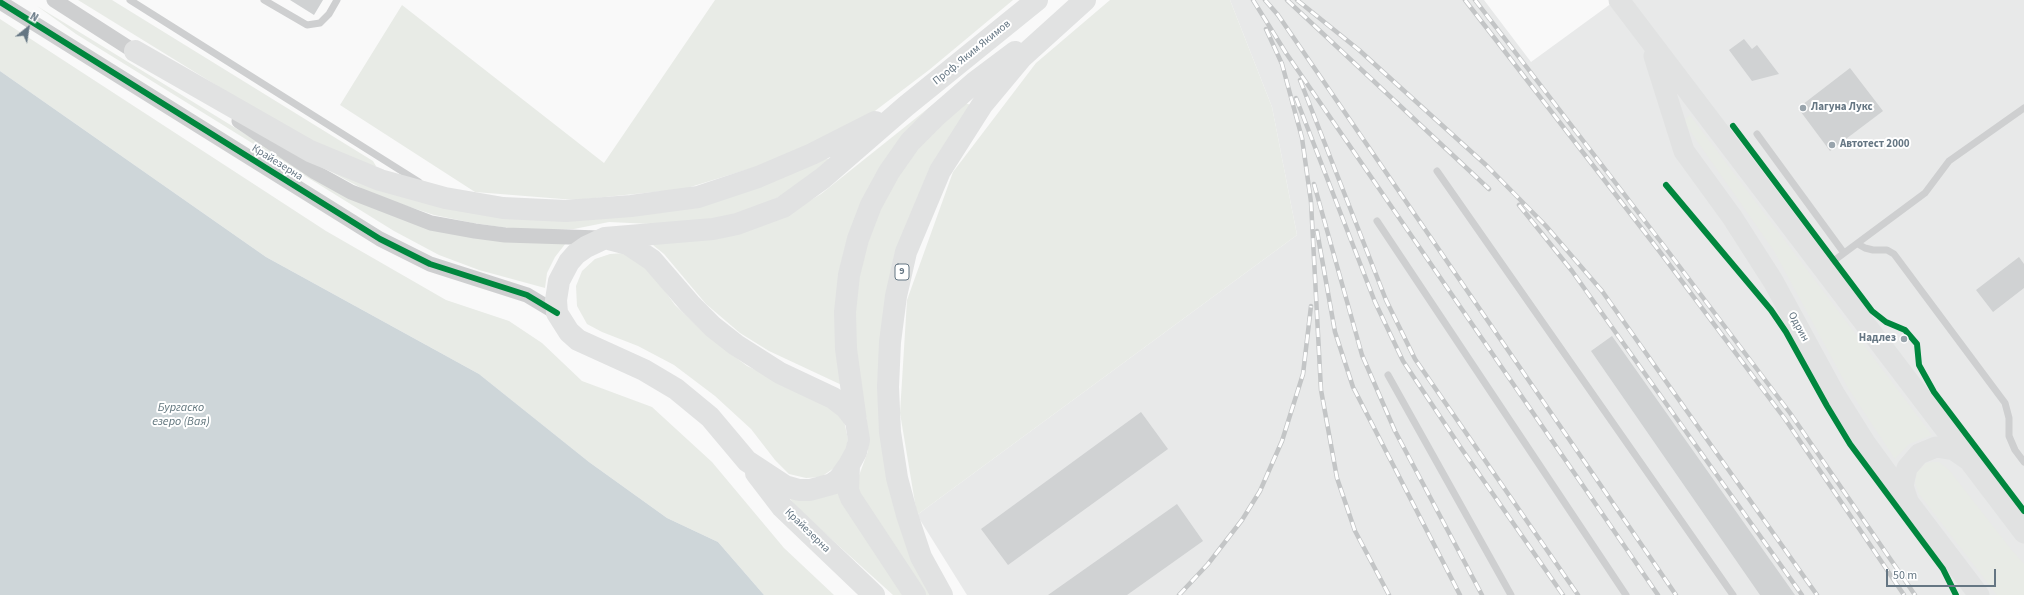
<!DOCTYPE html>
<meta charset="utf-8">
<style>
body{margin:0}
#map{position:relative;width:2024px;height:595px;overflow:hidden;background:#f9f9f9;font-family:"Source Sans 3",sans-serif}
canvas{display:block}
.north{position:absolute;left:8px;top:8px;width:40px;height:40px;-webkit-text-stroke:3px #fff;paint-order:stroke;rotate:30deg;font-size:11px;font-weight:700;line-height:16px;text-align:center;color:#657683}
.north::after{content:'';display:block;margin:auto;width:14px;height:18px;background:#657683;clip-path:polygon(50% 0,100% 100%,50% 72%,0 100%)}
.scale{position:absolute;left:1886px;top:569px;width:110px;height:18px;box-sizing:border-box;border:2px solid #657683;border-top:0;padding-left:5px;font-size:12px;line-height:14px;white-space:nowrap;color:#657683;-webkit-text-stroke:3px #fff;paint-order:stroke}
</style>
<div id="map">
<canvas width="2024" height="595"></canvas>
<div class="north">N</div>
<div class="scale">50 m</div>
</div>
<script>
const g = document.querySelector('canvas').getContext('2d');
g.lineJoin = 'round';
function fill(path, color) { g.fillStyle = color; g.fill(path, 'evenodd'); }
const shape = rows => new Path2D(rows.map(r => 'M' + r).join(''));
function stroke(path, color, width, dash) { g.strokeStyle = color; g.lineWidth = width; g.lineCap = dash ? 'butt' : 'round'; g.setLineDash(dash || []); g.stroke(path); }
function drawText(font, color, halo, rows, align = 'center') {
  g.font = font + ' "Source Sans 3",sans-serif'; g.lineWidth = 4; g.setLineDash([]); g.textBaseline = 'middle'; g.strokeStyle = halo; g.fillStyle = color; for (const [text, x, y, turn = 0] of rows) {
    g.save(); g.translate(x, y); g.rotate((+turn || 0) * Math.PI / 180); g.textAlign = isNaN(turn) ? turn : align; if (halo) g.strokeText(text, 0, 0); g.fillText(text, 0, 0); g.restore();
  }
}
const built = shape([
 [1230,0,1484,0,1531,62,1616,0,2024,0,2024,595,967,595,917,515,1297,235,1272,107]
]);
const green = shape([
 [78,0,112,0,373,161,376,166,371,167,311,140,245,103],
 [715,0,1013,0,929,70,867,117,781,159,684,189,575,200,475,192,340,105,402,5,604,163],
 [1110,0,1230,0,1272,107,1297,235,917,515,900,413,907,300,953,172,1036,63],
 [37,6,351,199,427,228,566,243,555,257,547,273,545,288,479,270,439,255,394,231,76,34],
 [0,19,326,231,446,300,509,321,542,343,582,381,652,407,712,462,784,548,834,595,764,595,718,542,667,518,589,462,479,374,266,257,0,71],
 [961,82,854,220,846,387,769,351,740,333,706,304,664,254,648,241,775,221,821,194],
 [965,103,971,105,924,190,881,389,935,595,924,595,857,492,857,481,868,451,867,421,855,364,854,271,882,195,930,131],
 [1690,115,1932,435,1909,444,1895,459,1848,388,1774,251,1683,121],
 [824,158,830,159,804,185,743,214,706,221,651,224,609,222,574,229,550,230,515,229,473,223,434,215,374,195,326,169,353,174,404,192,613,213],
 [624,253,649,269,675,305,709,337,747,366,821,399,844,421,848,439,845,454,837,466,821,477,806,478,789,474,775,460,751,429,715,396,674,365,638,346,602,332,587,324,577,306,576,286,582,271,595,259,610,254],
 [1933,462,1939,462,1949,470,2010,548,2024,564,2024,595,1997,595,1919,494,1915,483,1917,472,1926,463],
 [842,488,909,595,893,595,797,508,787,495]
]);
const water = shape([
 [0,71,266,257,479,374,589,462,667,518,718,542,764,595,0,595]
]);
const building = shape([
 [290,0,323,0,314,15],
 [1744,39,1752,49,1757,45,1779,74,1752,81,1729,50],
 [1850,68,1883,111,1830,151,1798,108],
 [2019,257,2024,264,2024,288,1993,312,1976,290],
 [1612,336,1795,595,1760,595,1591,351],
 [1141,412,1168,449,1008,565,981,529],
 [1177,504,1203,541,1127,595,1048,595]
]);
const service = shape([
 [130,0,419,182],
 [264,0,307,25,320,23,329,14,337,0],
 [1757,134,1844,253],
 [1437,171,1733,595],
 [1377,221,1626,595],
 [1858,244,1865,248,1873,250,1887,250,1894,254,2005,403,2009,418,2009,436,2015,450,2024,462],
 [1824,268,1925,193,1949,161,2024,108],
 [1388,375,1511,595]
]);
const minor = shape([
 [54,0,143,57],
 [0,2,380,239,430,264,527,295,557,313],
 [239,121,315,172,351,192,431,223,475,231,505,235,600,238]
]);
const secondary = shape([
 [1619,0,2024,533],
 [1654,56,1684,151,1732,217,1773,281,1834,393,1866,444,1909,503,1979,595],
 [1908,501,1903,486,1907,468,1919,454,1936,447,1954,450,1967,459]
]);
const trunk = shape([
 [135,51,310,151,380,180,445,198,503,208,566,211,631,206,698,197,758,177,812,154,875,122],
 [605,238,628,244,652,260,690,304,713,327,736,345,780,373,833,398,846,408,856,421,859,440,856,452,849,465,839,479,832,484,810,490,799,490,785,486,747,461,710,417,676,389,644,370,578,340,569,332,557,313,556,300,559,281,569,262,576,254,586,247,605,238,713,229,737,224,783,207,823,178,906,106,1037,0],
 [856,421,846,349,845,312,849,275,858,239,871,205,889,172,910,142,936,116,975,82,1015,52],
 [849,465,848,490,851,498,915,595],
 [756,473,782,507,874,595],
 [942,595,921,557,907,515,897,478,890,432,888,387,890,342,896,296,906,252,940,171,982,105,1022,57,1085,0]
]);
const rail = shape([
 [1253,0,1286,53,1658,595],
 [1265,0,1278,15,1326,85,1676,595],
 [1287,0,1489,189],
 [1297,0,1359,50,1486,165,1546,226,1602,291,1817,595],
 [1465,0,1660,252,1785,419,1904,595],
 [1475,0,1664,246,1790,413,1915,595],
 [1266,29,1282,64,1302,138,1311,202,1321,390,1337,478,1355,531,1389,595],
 [1300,80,1386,300,1415,359,1578,595],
 [1296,98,1375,302,1403,361,1461,448,1563,595],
 [1314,184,1362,355,1395,431,1482,595],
 [1519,205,1572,271,1802,595],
 [1317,231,1335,332,1353,387,1460,595],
 [1179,595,1208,564,1242,520,1260,491,1282,441,1303,374,1311,306]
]);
const cycleway = shape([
 [0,2,380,239,430,264,527,295,557,313],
 [1733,126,1872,311,1886,322,1905,330,1917,344,1919,365,1934,392,2024,511],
 [1666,185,1771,310,1786,332,1827,406,1850,444,1943,569,1956,595]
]);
const markers = [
 [1803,108,4,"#99a4ac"],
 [1832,145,4,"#99a4ac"],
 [1904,339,4,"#99a4ac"]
];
const shields = [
 [902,272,14]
];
const shieldNames = [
 ["9",902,272]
];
const streetNames = [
 ["Проф. Яким Якимов",972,53,-39],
 ["Крайезерна",277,163,32],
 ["Одрин",1798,327,61],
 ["Крайезерна",807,531,44]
];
const poiNames = [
 ["Лагуна Лукс",1811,108],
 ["Автотест 2000",1840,145],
 ["Надлез",1896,339,"right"]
];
const waterNames = [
 ["Бургаско",181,408],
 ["езеро (Вая)",181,422]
];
fill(built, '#e8e9e9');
fill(green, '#e8ebe6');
fill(water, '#ced6d9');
fill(building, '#d0d2d3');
stroke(service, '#cecfd0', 7);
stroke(minor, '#cecfd0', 15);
stroke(secondary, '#e1e2e2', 21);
stroke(trunk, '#e1e2e2', 22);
stroke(rail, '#c3c5c6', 4.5);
stroke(rail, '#fff', 3, [9]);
stroke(cycleway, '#00873e', 6);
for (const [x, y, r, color] of markers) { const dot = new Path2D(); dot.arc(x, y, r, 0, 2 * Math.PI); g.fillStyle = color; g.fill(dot); stroke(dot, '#fff', 1.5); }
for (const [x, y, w] of shields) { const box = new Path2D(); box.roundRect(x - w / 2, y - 8, w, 16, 3); g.fillStyle = '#fff'; g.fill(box); stroke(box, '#657683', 1); }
drawText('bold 10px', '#657683', null, shieldNames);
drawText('11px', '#657683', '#fff', streetNames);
drawText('bold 11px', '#657683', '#fff', poiNames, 'left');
drawText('italic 12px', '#60757c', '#fff', waterNames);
</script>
